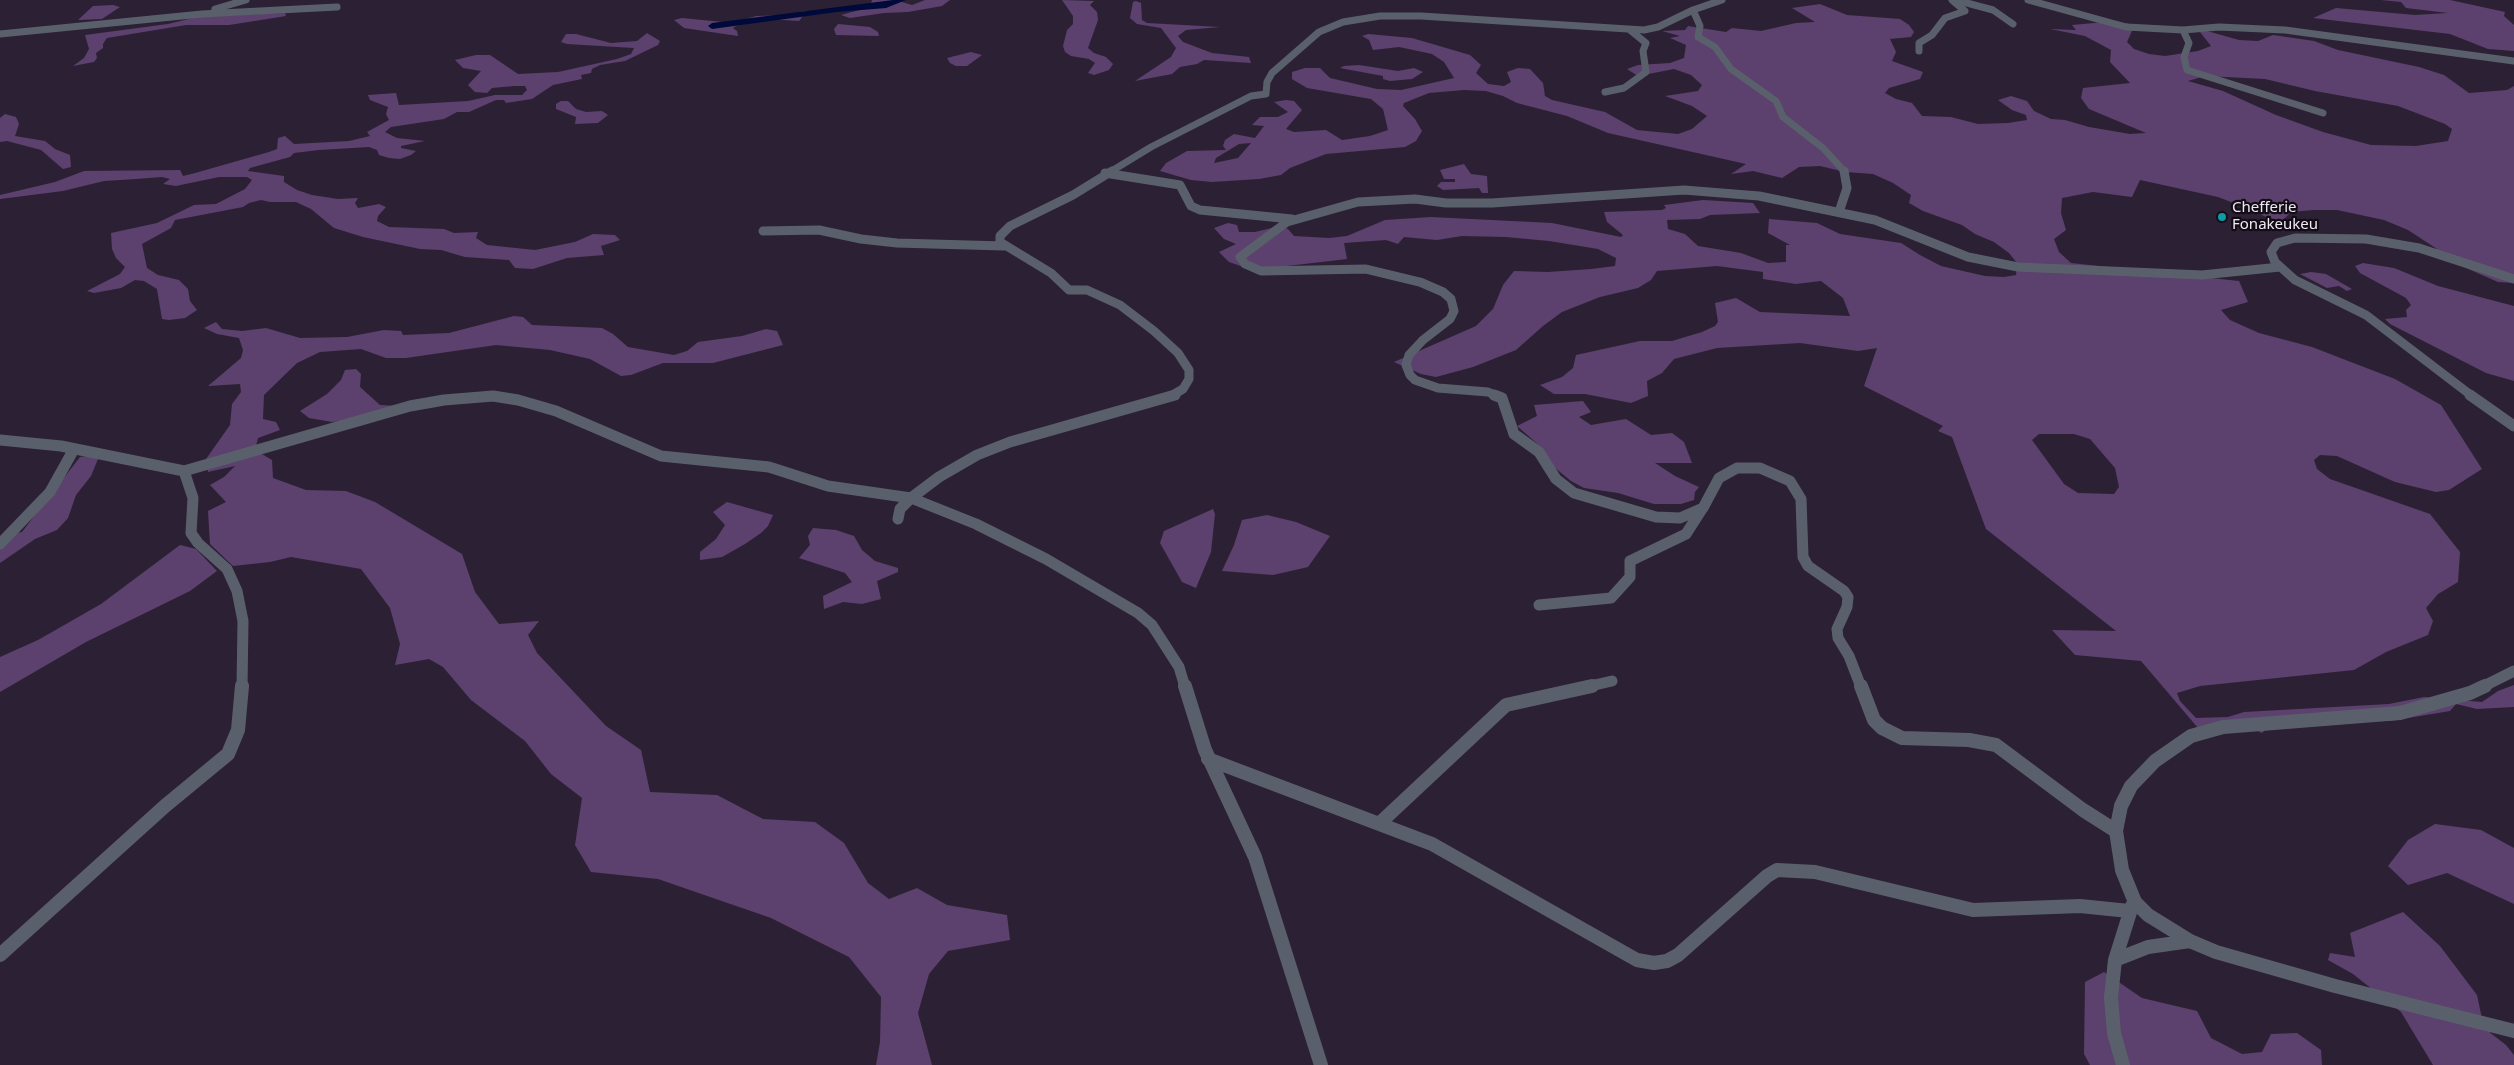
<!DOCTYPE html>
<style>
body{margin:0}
canvas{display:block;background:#2c2034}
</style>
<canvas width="2514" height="1065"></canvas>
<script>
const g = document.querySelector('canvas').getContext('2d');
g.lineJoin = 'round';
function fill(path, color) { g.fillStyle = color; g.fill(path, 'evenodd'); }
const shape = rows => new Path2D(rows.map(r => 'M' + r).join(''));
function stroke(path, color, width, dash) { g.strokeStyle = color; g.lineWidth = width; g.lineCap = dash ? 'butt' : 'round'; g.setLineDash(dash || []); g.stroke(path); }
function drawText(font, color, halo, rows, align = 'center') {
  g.font = font + ' "Noto Sans",sans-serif'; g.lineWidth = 4.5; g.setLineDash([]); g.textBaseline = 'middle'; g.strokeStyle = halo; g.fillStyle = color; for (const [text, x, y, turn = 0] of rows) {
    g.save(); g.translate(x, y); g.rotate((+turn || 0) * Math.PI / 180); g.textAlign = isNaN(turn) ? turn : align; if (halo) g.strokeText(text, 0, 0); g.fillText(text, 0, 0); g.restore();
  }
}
const green = shape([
 [872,0,895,0,912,5,925,0,950,0,942,6,908,12,884,13,850,18,841,15,870,7],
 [1062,0,1094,1,1090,5,1097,12,1098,20,1088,48,1094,53,1106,57,1113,64,1109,70,1094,75,1088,73,1095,63,1089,59,1071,56,1065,52,1063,46,1067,30,1073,24,1073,16],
 [2381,0,2450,0,2505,12,2504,16,2514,25,2514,51,2488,49,2450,34,2313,18,2336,8,2415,15,2448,13,2406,8,2401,2],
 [1136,1,1141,3,1142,20,1147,23,1220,27,1186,30,1178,36,1183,42,1212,53,1249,57,1251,63,1204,60,1197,64,1180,67,1172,74,1135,81,1171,57,1176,48,1161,28,1137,24,1130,18,1133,2],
 [1820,4,1847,15,1900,19,1909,25,1914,32,1911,37,1890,39,1896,52,1892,61,1923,72,1920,79,1889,88,1885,93,1896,99,1912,103,1922,116,1951,117,1978,124,2008,123,2027,120,2026,115,2012,110,1998,100,2011,96,2027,101,2034,111,2051,119,2065,120,2089,127,2130,134,2146,133,2089,109,2081,98,2083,88,2130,83,2110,62,2111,50,2085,36,2050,29,2076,30,2072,25,2116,21,2129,24,2128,28,2132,31,2127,42,2134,49,2149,54,2165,56,2198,51,2211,46,2200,32,2207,31,2239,40,2258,41,2273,35,2314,41,2338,50,2419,67,2444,75,2469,93,2507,90,2514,86,2514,283,2498,282,2466,268,2408,230,2384,220,2337,210,2313,210,2291,212,2281,222,2284,226,2252,210,2218,197,2140,180,2132,197,2093,192,2062,198,2061,213,2066,230,2054,239,2059,252,2071,263,2239,281,2248,302,2221,310,2230,320,2259,333,2312,347,2395,379,2441,405,2482,469,2449,490,2436,492,2395,482,2337,456,2320,455,2314,460,2317,469,2330,479,2430,514,2460,552,2458,582,2438,594,2426,608,2433,621,2428,635,2386,652,2354,670,2200,686,2177,693,2180,701,2196,718,2228,717,2244,712,2389,704,2424,697,2482,702,2498,691,2514,685,2514,707,2477,709,2456,704,2450,711,2390,721,2311,713,2276,721,2262,733,2233,720,2198,728,2141,661,2075,655,2052,630,2116,631,1986,529,1952,437,1938,431,1943,426,1864,386,1877,348,1858,351,1800,343,1717,348,1674,359,1662,373,1647,381,1648,396,1631,403,1585,394,1554,394,1540,385,1562,377,1573,368,1576,355,1640,341,1672,341,1702,332,1715,326,1718,322,1715,303,1736,298,1760,312,1850,316,1843,298,1821,281,1796,284,1763,279,1763,272,1717,266,1657,271,1651,280,1638,288,1600,297,1562,312,1543,326,1516,350,1473,367,1436,377,1421,374,1394,362,1476,326,1493,309,1503,285,1514,271,1548,272,1591,269,1615,266,1616,258,1598,249,1549,241,1506,237,1462,236,1437,240,1404,237,1398,244,1386,240,1344,243,1347,259,1287,266,1261,273,1229,262,1219,252,1236,244,1224,239,1214,228,1228,223,1237,225,1239,232,1255,232,1280,226,1288,229,1294,236,1329,238,1347,236,1385,220,1431,217,1552,223,1621,237,1623,235,1607,222,1604,212,1662,210,1666,208,1664,205,1703,200,1753,203,1760,213,1710,215,1700,219,1667,220,1668,229,1685,234,1698,246,1741,253,1768,263,1786,262,1786,245,1790,245,1768,233,1769,219,1817,223,1840,234,1901,243,1920,255,1941,266,1985,276,2004,277,2016,275,2017,263,2009,253,1994,242,1975,234,1962,225,1923,211,1909,203,1911,195,1893,183,1873,174,1845,172,1820,166,1799,167,1782,178,1753,171,1731,174,1746,164,1608,133,1567,116,1517,103,1503,96,1486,91,1464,90,1429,93,1404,103,1403,106,1415,119,1422,131,1416,141,1405,147,1326,154,1290,168,1281,175,1259,179,1212,182,1191,180,1160,171,1166,163,1187,151,1226,150,1223,146,1225,140,1234,134,1255,138,1264,126,1252,125,1260,117,1278,117,1288,112,1274,102,1286,100,1294,101,1302,110,1286,129,1294,132,1326,130,1342,140,1370,136,1388,130,1383,109,1371,99,1307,88,1292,79,1292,72,1305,68,1320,68,1330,78,1377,89,1401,90,1454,78,1444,62,1432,54,1399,47,1373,50,1369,40,1362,36,1368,34,1412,38,1470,55,1481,65,1476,73,1488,84,1504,86,1511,82,1507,72,1518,68,1530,69,1543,83,1545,96,1552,100,1605,112,1637,130,1678,134,1692,129,1707,116,1692,106,1665,96,1698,91,1702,85,1691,75,1674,69,1638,76,1627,69,1638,65,1670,63,1684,58,1686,45,1670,38,1680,36,1662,31,1685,30,1688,26,1726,32,1732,28,1761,31,1796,23,1815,22,1792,8],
 [2205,76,2265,79,2315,91,2398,106,2445,124,2452,129,2448,141,2416,146,2371,145,2323,132,2276,115,2223,91,2188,81],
 [1251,143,1238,158,1214,163,1216,158,1239,144],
 [2039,434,2074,434,2090,439,2115,468,2119,487,2114,494,2078,493,2064,484,2032,440],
 [113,5,120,7,102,19,78,20,93,6],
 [804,11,822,11,803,16,799,21,768,19,736,26,733,28,737,31,738,36,684,28,674,20,682,18,733,23,756,16,789,15],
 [285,13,286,16,280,17,229,25,186,25,107,38,103,44,103,48,96,53,97,58,94,62,73,66,84,58,89,49,85,35,168,24,197,17],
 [838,24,870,27,878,32,879,36,836,35,834,29],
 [647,33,660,41,658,45,625,61,600,65,592,69,591,73,581,75,582,79,553,85,532,99,506,103,504,100,496,100,469,112,457,112,444,119,391,127,385,132,397,138,425,141,401,146,401,148,416,151,411,155,400,159,389,158,379,155,377,150,369,147,319,150,294,153,290,157,250,168,248,171,284,176,284,182,297,190,312,195,338,199,358,198,355,203,358,208,379,204,386,207,378,216,377,221,389,227,444,229,454,233,478,232,476,238,487,245,535,250,575,242,593,234,615,235,620,240,601,246,604,255,567,258,533,269,515,268,509,260,465,257,441,250,420,249,363,237,334,228,311,209,296,202,270,202,261,200,249,203,243,207,175,220,171,228,142,244,147,268,158,275,179,280,188,289,190,301,197,310,185,318,169,320,162,319,157,289,144,281,135,280,121,288,94,293,87,291,120,274,125,267,116,258,112,249,111,233,157,223,194,205,216,204,245,189,252,180,247,177,219,177,176,186,163,184,170,179,162,177,136,179,104,181,63,191,0,199,0,195,55,182,84,171,180,170,183,176,195,173,269,152,277,149,278,138,285,136,294,144,349,141,370,136,367,132,389,120,386,114,388,107,370,100,368,95,396,93,399,105,468,101,495,95,522,95,527,90,525,86,514,86,492,88,487,93,475,92,468,85,481,71,463,68,455,60,476,55,490,55,518,74,558,72,617,59,631,54,634,48,567,44,561,42,566,34,576,34,611,43,637,41],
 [971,52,982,55,967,66,956,66,950,63,947,58],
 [1359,65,1398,71,1414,68,1423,72,1412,79,1390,81,1383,79,1383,76,1340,68,1344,66],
 [561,101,568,101,576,109,586,112,602,111,608,115,598,123,575,124,576,117,556,109,556,104],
 [5,114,16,117,19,124,15,136,45,141,55,149,70,155,71,167,63,169,41,150,7,141,0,142,0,118],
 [1464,164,1471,174,1487,176,1488,193,1482,193,1479,188,1443,190,1437,186,1441,182,1455,182,1455,179,1444,179,1440,170],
 [2363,263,2394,268,2438,286,2514,306,2514,381,2486,373,2390,324,2385,319,2407,317,2406,310,2411,305,2406,298,2360,273,2355,266],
 [2311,272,2326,274,2352,289,2347,291,2339,286,2327,288,2300,274],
 [514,316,523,317,532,325,602,328,613,334,628,347,674,355,687,351,698,342,742,336,766,329,777,331,783,345,713,363,663,363,631,375,621,376,590,359,550,350,496,345,406,358,386,358,361,349,320,352,297,363,264,395,263,419,276,422,280,430,258,438,255,450,272,460,273,478,306,490,346,491,375,502,462,554,475,592,499,624,539,621,528,635,537,653,606,726,641,750,650,792,717,795,763,819,815,822,844,843,868,883,889,899,917,888,947,905,1007,915,1010,940,948,951,929,974,918,1013,932,1065,876,1065,880,1042,881,997,849,957,771,918,658,879,591,872,575,845,582,798,551,774,525,741,471,700,443,667,429,659,395,665,400,644,390,608,361,569,291,557,270,562,233,566,210,544,208,511,226,502,210,485,224,477,235,466,208,472,206,459,230,425,232,404,241,392,240,384,208,386,241,358,243,350,239,338,217,334,204,328,216,322,222,329,242,331,266,328,300,338,347,337,384,330,401,331,403,335,449,333],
 [356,369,361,374,360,387,380,405,399,406,369,418,332,422,309,418,300,411,327,394,341,380,345,370],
 [1583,401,1591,412,1579,417,1591,425,1626,419,1651,435,1672,433,1684,442,1692,463,1655,463,1675,476,1699,487,1695,492,1694,500,1681,504,1654,504,1618,493,1584,488,1571,481,1549,463,1541,447,1517,426,1537,416,1534,405],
 [95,455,98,459,91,476,76,495,68,518,57,530,35,539,0,563,0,536,22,532,80,457],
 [727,502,773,515,768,526,761,533,745,544,722,557,700,560,700,552,716,539,725,525,713,512],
 [1213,509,1215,514,1211,552,1196,588,1182,582,1160,543,1164,531],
 [1267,515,1296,522,1330,536,1308,567,1273,575,1222,571,1234,545,1242,520],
 [813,528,836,530,854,536,862,550,875,561,898,568,898,572,877,581,881,599,862,604,843,602,824,609,823,596,852,582,845,573,799,558,810,545,808,536],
 [180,545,196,549,217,571,190,591,86,642,0,692,0,657,38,640,101,604],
 [2435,824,2481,830,2514,848,2514,904,2447,873,2408,885,2388,866,2408,840],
 [2403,912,2440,946,2477,995,2484,1028,2506,1045,2514,1055,2514,1065,2433,1065,2401,1012,2353,974,2328,960,2330,953,2355,957,2350,933],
 [2104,972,2142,998,2197,1011,2211,1038,2242,1054,2262,1052,2271,1034,2297,1033,2321,1050,2322,1065,2090,1065,2084,1054,2085,982]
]);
const river = shape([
 [893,0,906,0,886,8,837,12,712,29,708,26,712,23,893,0]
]);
const minorFar3 = shape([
 [1956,0,1993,10,2013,24],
 [2028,0,2126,27,2183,30,2219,27,2285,30,2514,61],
 [215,9,246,0],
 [1693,10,1700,26,1698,37,1715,47,1731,69,1776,101,1783,117,1823,148,1845,172],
 [2183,30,2189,43,2184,57,2187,70,2323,113],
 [0,34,202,14,337,7],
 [1919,51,1919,43,1932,35,1945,18,1965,11,1952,0],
 [1605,92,1624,88,1646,72,1643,51,1646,43,1630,30],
 [1110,172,1151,147,1251,96,1266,94,1267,82,1272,73,1319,32,1343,22,1380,16,1421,16,1644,30,1658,27,1693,10,1722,0]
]);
const minorFar2 = shape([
 [1112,171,1073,195,1010,226,1000,236,1000,242,1051,273,1069,290,1087,290,1120,305,1154,331,1178,353,1189,370,1189,379,1183,389,1171,396],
 [1105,173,1180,185,1191,206,1200,210,1292,219],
 [1839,212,1847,188,1844,171],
 [763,231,819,230,861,239,897,243,1004,246],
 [1497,396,1488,392,1438,388,1415,380,1410,375,1406,365,1409,355,1423,340,1450,319,1454,311,1451,299,1443,292,1420,282,1366,269,1261,271,1245,264,1240,257,1287,222,1358,202,1415,199,1446,203,1492,203,1684,190,1759,196,1875,220,1968,257,2018,267,2202,275,2280,267],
 [2472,396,2366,315,2295,280,2275,262,2271,252,2277,243,2295,238,2366,239,2419,248,2514,279]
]);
const minorFar1 = shape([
 [1494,395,1502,398,1514,434,1539,452,1556,479,1574,493,1656,517,1680,518,1703,508,1719,478,1737,468,1760,468,1790,481,1801,499,1803,557,1808,566,1844,591,1848,597,1847,607,1837,629,1838,638,1849,656,1861,687],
 [2470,395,2514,426],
 [0,440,61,446,184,471,193,498,191,533,198,543,227,569,237,591,243,621,242,687],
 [184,471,410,406,444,400,493,396,518,400,556,411,661,456,769,467,828,486,911,498,976,524,1046,559,1138,613,1152,625,1179,667,1185,687],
 [898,519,900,509,911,498,939,477,977,455,1010,442,1175,395],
 [0,544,50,492,74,449],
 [1539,605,1611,598,1630,577,1630,561,1686,534,1702,509],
 [1586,687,1612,681],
 [2482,687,2514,671]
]);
const minor = shape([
 [1185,686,1205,750,1255,857,1321,1065],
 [1861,686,1874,720,1882,728,1902,738,1969,740,1996,745,2083,810,2116,831],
 [2485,686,2470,693,2400,713,2223,727,2191,736,2155,761,2131,786,2121,806,2116,831,2122,870,2135,902,2148,915,2190,941,2216,952,2335,986,2514,1031],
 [1208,759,1432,844,1637,960,1654,963,1667,961,1678,955,1767,876,1777,870,1815,872,1973,910,2080,906,2129,911],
 [1381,822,1506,705,1592,686],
 [0,955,165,806,228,754,238,730,242,686],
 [2115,960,2148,947,2190,941],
 [2123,1065,2114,1033,2111,997,2115,960,2132,906]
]);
const markers = [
 [2222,217,5,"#0f9aa8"]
];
const farPoinames = [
 ["Chefferie",2232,208],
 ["Fonakeukeu",2232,225]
];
fill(green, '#5c406d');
fill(river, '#000a3a');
stroke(minorFar3, '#5a606b', 7);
stroke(minorFar2, '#5a606b', 9);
stroke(minorFar1, '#5a606b', 11);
stroke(minor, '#5a606b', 14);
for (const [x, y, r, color] of markers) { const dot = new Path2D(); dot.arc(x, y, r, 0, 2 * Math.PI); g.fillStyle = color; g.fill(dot); stroke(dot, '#120c15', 2); }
drawText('15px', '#f1e8f6', '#120c15', farPoinames, 'left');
</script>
